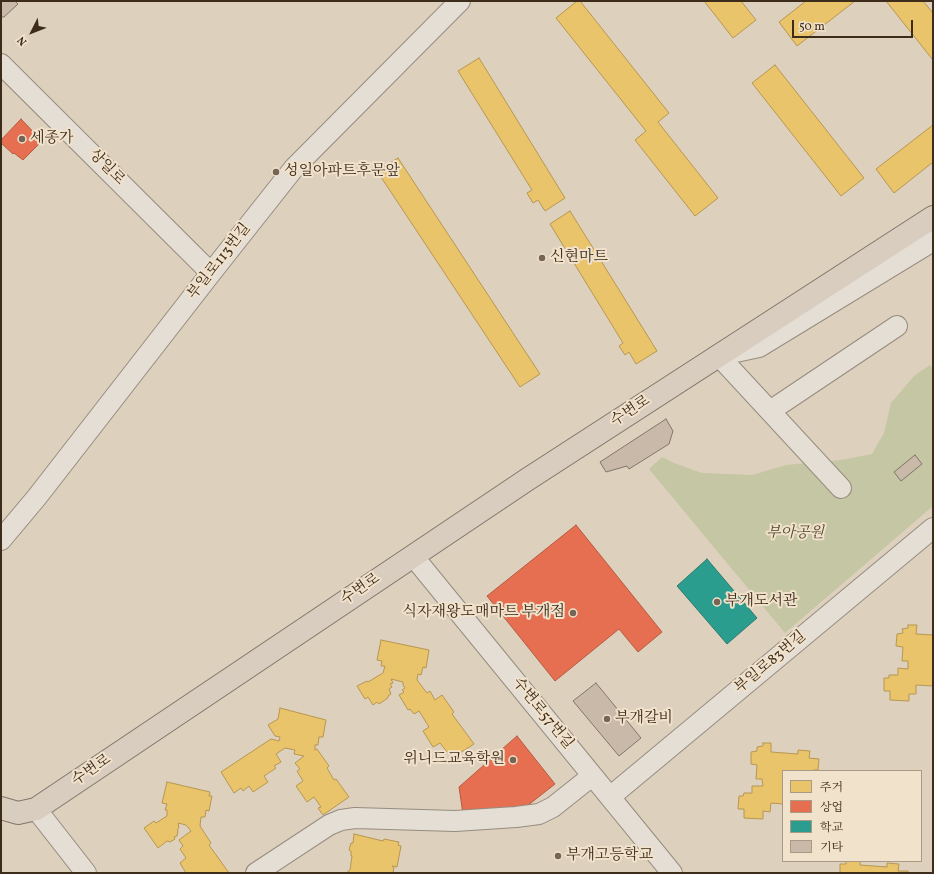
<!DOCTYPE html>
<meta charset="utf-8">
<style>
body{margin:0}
#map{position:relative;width:934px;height:874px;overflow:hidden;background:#ddd0bd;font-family:Vollkorn,"Noto Serif KR",serif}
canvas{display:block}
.frame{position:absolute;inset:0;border:2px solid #3e2c1b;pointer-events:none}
.legend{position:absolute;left:782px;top:770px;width:140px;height:92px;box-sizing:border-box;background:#f1e2cc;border:1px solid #a99985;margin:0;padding:5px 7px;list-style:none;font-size:12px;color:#3e2c1b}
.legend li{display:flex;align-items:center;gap:8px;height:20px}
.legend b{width:20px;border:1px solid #a99985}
.north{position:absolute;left:12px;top:12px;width:40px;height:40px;-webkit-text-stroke:3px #f1e2cc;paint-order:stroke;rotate:228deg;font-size:11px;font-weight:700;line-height:16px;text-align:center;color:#3e2c1b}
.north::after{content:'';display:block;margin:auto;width:14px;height:18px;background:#3e2c1b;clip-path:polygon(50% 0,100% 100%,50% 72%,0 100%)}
.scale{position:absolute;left:792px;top:20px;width:121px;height:18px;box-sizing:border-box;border:2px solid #3e2c1b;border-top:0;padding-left:5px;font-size:12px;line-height:14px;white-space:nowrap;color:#3e2c1b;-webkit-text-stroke:3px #f1e2cc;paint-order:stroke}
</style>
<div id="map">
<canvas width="934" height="874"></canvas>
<div class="frame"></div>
<ul class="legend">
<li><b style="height:11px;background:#e9c46a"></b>주거</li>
<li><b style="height:11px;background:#e76f51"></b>상업</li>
<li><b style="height:11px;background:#2a9d8f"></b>학교</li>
<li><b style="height:11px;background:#c9b9a9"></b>기타</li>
</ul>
<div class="north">N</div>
<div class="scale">50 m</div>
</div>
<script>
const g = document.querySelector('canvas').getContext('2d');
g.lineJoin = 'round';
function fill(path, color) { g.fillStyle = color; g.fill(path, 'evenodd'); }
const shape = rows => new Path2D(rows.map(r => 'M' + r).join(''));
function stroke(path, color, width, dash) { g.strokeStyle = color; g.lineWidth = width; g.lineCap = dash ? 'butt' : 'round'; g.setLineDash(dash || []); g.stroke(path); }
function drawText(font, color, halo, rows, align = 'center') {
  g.font = font + ' Vollkorn,"Noto Serif KR",serif'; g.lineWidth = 4; g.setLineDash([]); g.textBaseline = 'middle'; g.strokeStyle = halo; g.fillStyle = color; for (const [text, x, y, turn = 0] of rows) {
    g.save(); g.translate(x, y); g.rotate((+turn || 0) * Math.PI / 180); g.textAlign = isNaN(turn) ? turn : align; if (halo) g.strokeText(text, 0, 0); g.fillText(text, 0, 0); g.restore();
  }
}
const green = shape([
 [930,365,933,369,933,506,785,633,649,469,662,457,674,463,702,473,752,475,786,465,841,460,872,454,884,433,891,403,915,375]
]);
const homes = shape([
 [577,1,580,1,669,113,658,122,718,198,695,216,635,140,646,131,556,18,577,1],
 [704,1,741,1,756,20,733,38,704,1],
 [806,1,855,1,797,46,779,22,806,1],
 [886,1,923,1,933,13,933,60,886,1],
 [479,58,565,198,545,211,538,200,533,203,527,193,532,190,458,71,479,58],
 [775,65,864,178,841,196,752,83,775,65],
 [933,125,933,162,894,193,876,169,933,125],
 [398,158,540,374,520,387,377,171,398,158],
 [570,211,657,351,636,364,629,352,625,355,619,346,623,343,550,224,570,211],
 [908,625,917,625,916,634,933,635,933,686,916,685,916,694,909,694,909,701,890,700,890,691,884,691,884,678,889,678,889,675,898,675,898,668,908,669,908,661,902,661,903,647,896,646,897,634,903,633,902,629,908,628,908,625],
 [381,640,429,650,426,668,423,667,421,675,418,674,417,680,427,693,430,691,435,700,442,695,454,712,452,714,474,744,452,758,440,743,433,747,423,731,429,727,419,711,414,714,410,709,408,710,399,695,404,692,402,690,405,688,403,685,403,682,391,679,393,683,390,684,392,687,389,689,391,694,388,696,388,698,379,704,377,702,373,705,368,697,365,699,357,686,367,681,368,682,383,673,385,666,381,666,382,661,377,660,381,640],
 [280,708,326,720,323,737,319,737,318,745,315,745,315,750,317,749,329,766,327,768,334,780,336,779,349,797,323,815,318,808,321,807,314,797,307,802,296,786,303,781,297,771,300,769,295,763,304,756,294,754,295,750,285,748,276,754,281,762,274,766,276,768,264,776,268,782,253,792,249,786,243,791,241,788,234,793,221,772,271,739,279,741,280,737,275,736,268,725,278,719,280,708],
 [763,743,771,743,771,752,798,754,798,750,810,751,809,758,819,759,818,770,813,770,813,771,783,771,783,804,771,803,770,812,763,811,763,819,744,818,744,809,738,809,739,796,743,796,744,793,752,793,752,786,763,786,762,779,756,779,757,765,751,764,751,752,757,751,757,747,763,746,763,743],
 [167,782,210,792,209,796,212,796,209,811,206,810,205,817,201,817,200,826,211,843,209,845,229,873,186,873,180,863,186,858,180,849,183,846,179,840,191,831,186,825,178,823,179,828,177,830,178,831,177,836,174,837,175,839,170,842,167,841,158,848,144,828,154,821,156,823,167,816,167,810,165,810,167,804,162,803,167,782],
 [354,834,383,841,384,839,399,842,398,845,401,846,397,867,392,866,394,868,393,873,346,873,350,870,352,856,351,856,351,851,349,850,351,843,353,843,354,834],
 [846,861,860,861,860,865,887,867,887,863,899,864,898,871,908,871,908,873,840,873,840,864,846,864,846,861]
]);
const shops = shape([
 [21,119,42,141,23,160,14,153,13,154,1,143,1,140,21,119],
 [576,525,662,632,638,652,619,629,555,681,487,596,576,525],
 [517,736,555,784,527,806,463,814,459,787,517,736]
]);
const schools = shape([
 [707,559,757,618,727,644,677,586,707,559]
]);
const building = shape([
 [1,1,15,1,18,4,4,17,1,17,1,1],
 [666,419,673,431,669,444,629,469,627,466,606,472,600,462,666,419],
 [915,455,922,464,901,481,894,472,915,455],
 [596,683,641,738,619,756,573,701,596,683]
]);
const minor = shape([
 [1,64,211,273],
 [718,355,841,488],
 [722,355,759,347,933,241],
 [770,411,897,326],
 [1,540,37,497,211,273,294,168,460,1],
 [413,556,672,873],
 [610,797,933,528],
 [36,809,86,873],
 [256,873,329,825,341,820,355,818,455,821,516,817,539,814,553,807,592,776]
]);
const major = shape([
 [1,808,18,813,36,809,528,479,933,217]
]);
const markers = [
 [22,139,4,"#766554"],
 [276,172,4,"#766554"],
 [542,258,4,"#766554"],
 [717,602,4,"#766554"],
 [573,613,4,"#766554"],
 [607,719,4,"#766554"],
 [513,760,4,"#766554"],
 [558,856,4,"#766554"]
];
const poiNames = [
 ["세종가",30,139],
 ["성일아파트후문앞",284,172],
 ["신현마트",550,258],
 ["부개도서관",725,602],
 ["식자재왕도매마트 부개점",565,613,"right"],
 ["부개갈비",615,719],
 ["위니드교육학원",505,760,"right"],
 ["부개고등학교",566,856]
];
const streetNames = [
 ["상일로",106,168,45],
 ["부일로113번길",220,262,-52],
 ["수변로",631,412,-33],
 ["수변로",361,590,-34],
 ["부일로83번길",771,663,-40],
 ["수변로57번길",542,714,51],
 ["수변로",92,771,-34]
];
const parkNames = [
 ["부아공원",795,534]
];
fill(green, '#c5c6a4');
fill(homes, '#e9c46a');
stroke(homes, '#b69652', 1);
fill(shops, '#e76f51');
stroke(shops, '#b45b41', 1);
fill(schools, '#2a9d8f');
stroke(schools, '#307b6c', 1);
fill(building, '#c9b9a9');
stroke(building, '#80766a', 1);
stroke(minor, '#968c7f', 22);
stroke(major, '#80766a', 24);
stroke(minor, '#e4ded4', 20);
stroke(major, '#d8cdbf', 22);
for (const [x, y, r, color] of markers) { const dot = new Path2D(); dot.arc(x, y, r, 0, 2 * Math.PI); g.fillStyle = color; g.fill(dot); stroke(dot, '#f1e2cc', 1.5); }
drawText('15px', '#3e2c1b', '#f1e2cc', poiNames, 'left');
drawText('15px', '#3e2c1b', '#f1e2cc', streetNames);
drawText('italic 15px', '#554932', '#f1e2cc', parkNames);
</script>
